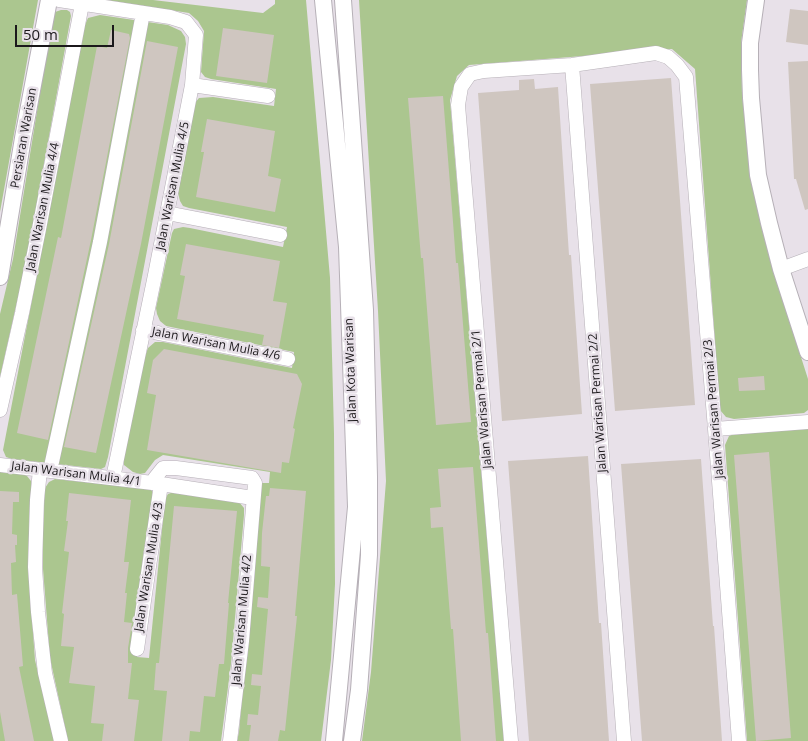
<!DOCTYPE html>
<style>
body{margin:0}
#map{position:relative;width:808px;height:741px;overflow:hidden;background:#e8e1e9;font-family:"Open Sans",sans-serif}
canvas{display:block}
.scale{position:absolute;left:15px;top:25px;width:99px;height:22px;box-sizing:border-box;border:2px solid #1b181b;border-top:0;padding-left:6px;font-size:15px;line-height:18px;white-space:nowrap;color:#1b181b;-webkit-text-stroke:4px #e8e1e9;paint-order:stroke}
</style>
<div id="map">
<canvas width="808" height="741"></canvas>
<div class="scale">50 m</div>
</div>
<script>
const g = document.querySelector('canvas').getContext('2d');
g.lineJoin = 'round';
function fill(path, color) { g.fillStyle = color; g.fill(path, 'evenodd'); }
const shape = rows => new Path2D(rows.map(r => 'M' + r).join(''));
function stroke(path, color, width, dash) { g.strokeStyle = color; g.lineWidth = width; g.lineCap = dash ? 'butt' : 'round'; g.setLineDash(dash || []); g.stroke(path); }
function drawText(font, color, halo, rows, align = 'center') {
  g.font = font + ' "Open Sans",sans-serif'; g.lineWidth = 5; g.setLineDash([]); g.textBaseline = 'middle'; g.strokeStyle = halo; g.fillStyle = color; for (const [text, x, y, turn = 0] of rows) {
    g.save(); g.translate(x, y); g.rotate((+turn || 0) * Math.PI / 180); g.textAlign = isNaN(turn) ? turn : align; if (halo) g.strokeText(text, 0, 0); g.fillText(text, 0, 0); g.restore();
  }
}
const green = shape([
 [0,0,38,0,0,212],
 [106,0,153,0,263,13,275,4,275,0,306,0,330,278,334,434,335,584,331,660,321,741,237,741,239,732,261,483,269,483,270,472,163,455,155,460,145,473,140,474,133,472,124,465,124,455,142,365,148,348,155,342,163,342,292,368,294,352,166,326,160,321,157,314,156,308,172,233,174,229,183,227,190,228,283,247,287,227,189,208,183,206,180,201,178,193,192,114,194,104,199,98,213,97,274,106,276,89,211,79,205,77,201,72,204,31,198,21,189,13],
 [359,0,747,0,741,43,742,93,749,164,776,279,808,379,808,410,804,413,734,419,726,417,720,410,695,69,672,49,469,65,457,76,450,100,504,741,362,741,371,672,386,481,378,311],
 [61,10,67,10,70,12,71,16,26,262,0,377,0,314,13,259,52,19,55,12],
 [100,15,168,25,181,31,185,37,186,44,108,457,105,467,101,469,12,459,6,457,3,450,85,25,88,18],
 [808,428,808,741,747,741,725,445,729,436,739,432],
 [0,471,22,474,27,476,31,481,32,487,31,605,35,660,54,741,0,741],
 [55,479,150,489,155,494,137,657,149,658,165,499,168,494,174,492,239,502,244,508,244,515,231,664,221,741,68,741,50,658,43,569,43,522,45,488,49,482]
]);
const building = shape([
 [790,9,808,11,808,45,786,42],
 [223,28,274,35,267,83,216,76],
 [111,30,129,34,130,38,91,240,48,440,17,433,58,237,61,238,97,46,107,48],
 [147,41,178,47,141,244,96,453,64,447,109,244],
 [808,61,808,209,805,210,796,179,794,179,788,62],
 [671,78,695,405,615,411,590,84],
 [534,79,535,89,558,87,569,255,571,255,582,414,502,421,478,93,519,90,519,80],
 [443,96,453,222,456,263,458,263,471,422,436,425,423,258,421,258,408,98],
 [207,119,275,131,268,176,281,179,275,212,196,197,204,152,201,152],
 [186,244,280,261,273,301,287,303,279,348,262,345,264,335,177,319,185,276,180,275],
 [164,349,297,374,302,384,293,428,295,429,289,463,282,462,281,473,147,450,156,395,147,393,153,360],
 [764,376,765,390,739,391,738,378],
 [769,452,791,738,756,741,734,455],
 [588,456,599,623,601,623,609,741,529,741,508,461],
 [701,459,713,626,714,626,722,741,642,741,621,464],
 [473,467,486,633,488,633,496,741,461,741,453,629,451,629,443,527,431,528,430,508,441,507,438,469],
 [270,488,306,491,295,616,297,616,285,731,280,730,278,741,249,741,251,725,247,725,248,714,258,715,261,686,251,685,252,674,262,675,268,609,257,607,258,597,268,598,270,567,261,566,262,533,266,496,269,496],
 [0,491,19,492,19,502,13,502,12,534,17,535,17,545,15,545,16,562,11,563,12,595,17,594,23,666,19,667,34,741,5,741,0,712],
 [69,493,131,500,124,562,129,562,125,593,127,593,124,622,132,623,128,648,128,663,132,663,128,699,139,700,134,741,102,741,104,724,91,723,95,686,69,683,74,647,61,646,64,614,62,613,69,552,64,551,68,521,66,521],
 [174,506,237,511,228,603,229,603,224,664,219,664,215,697,204,696,200,732,190,731,189,741,162,741,167,691,154,690,156,663,159,663]
]);
const minor = shape([
 [59,0,170,17,186,22,196,35,192,85,155,275,113,478],
 [572,65,624,741],
 [192,85,268,96],
 [167,213,280,235],
 [781,269,808,259],
 [143,330,288,359],
 [0,410,22,313,39,229,82,4],
 [715,429,808,422],
 [0,465,161,484,253,498],
 [40,470,37,500,35,567,38,612,45,673,61,741],
 [50,471,100,242,143,13],
 [152,483,155,478,163,468,176,468,252,478,255,483,242,641,230,741],
 [137,649,161,484],
 [511,741,458,105,461,87,470,74,484,71,572,65,656,53,668,57,677,65,686,77,715,429,739,741]
]);
const tertiary = shape([
 [323,0,347,247,356,507,334,741],
 [343,0,365,310,369,477,369,555,359,690,352,741],
 [756,0,750,43,750,70,751,98,758,175,769,223,781,269,808,352],
 [0,277,23,138,49,0]
]);
const streetNames = [
 ["Persiaran Warisan",24,138,-80],
 ["Jalan Warisan Mulia 4/5",173,186,-79],
 ["Jalan Warisan Mulia 4/4",43,207,-79],
 ["Jalan Warisan Mulia 4/6",216,344,11],
 ["Jalan Kota Warisan",351,370,-92],
 ["Jalan Warisan Permai 2/1",482,399,-95],
 ["Jalan Warisan Permai 2/2",598,403,-94],
 ["Jalan Warisan Permai 2/3",714,409,-95],
 ["Jalan Warisan Mulia 4/1",76,474,7],
 ["Jalan Warisan Mulia 4/3",149,567,-81],
 ["Jalan Warisan Mulia 4/2",242,620,-85]
];
fill(green, '#abc68f');
fill(building, '#cfc6c0');
stroke(minor, '#b6b0b7', 15);
stroke(tertiary, '#b6b0b7', 18);
stroke(minor, '#fff', 14);
stroke(tertiary, '#fff', 16);
drawText('12px', '#1b181b', '#e8e1e9', streetNames);
</script>
